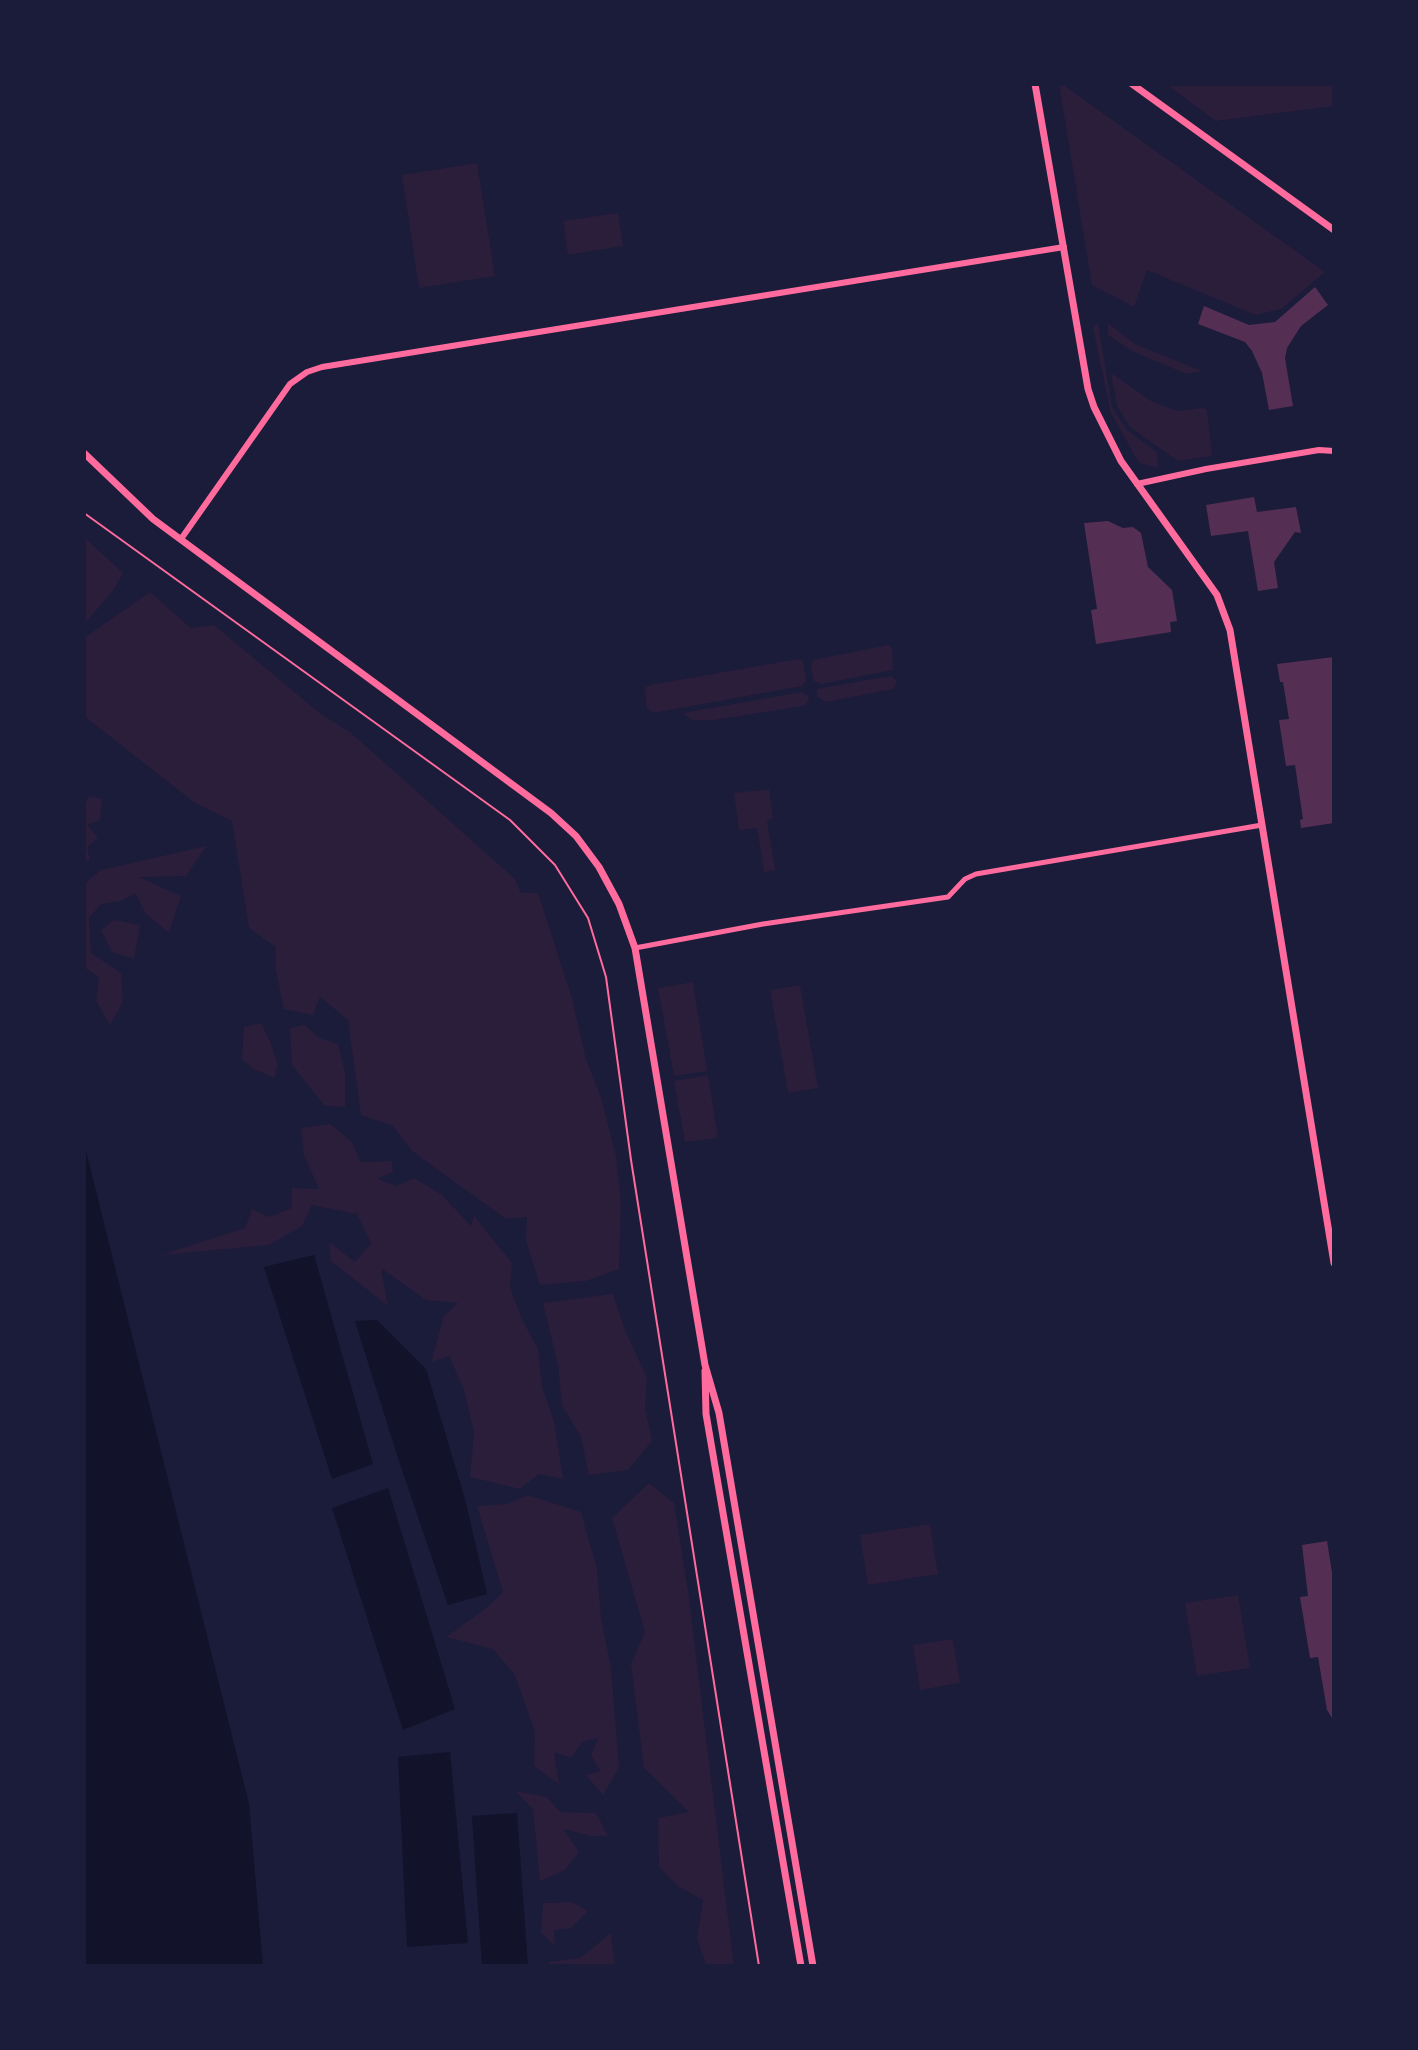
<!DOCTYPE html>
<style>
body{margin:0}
#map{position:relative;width:1418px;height:2050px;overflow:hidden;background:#1b1b3a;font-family:"Noto Sans",sans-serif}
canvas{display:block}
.frame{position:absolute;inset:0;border:86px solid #1b1b3a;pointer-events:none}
</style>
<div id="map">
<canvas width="1418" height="2050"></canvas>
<div class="frame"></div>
</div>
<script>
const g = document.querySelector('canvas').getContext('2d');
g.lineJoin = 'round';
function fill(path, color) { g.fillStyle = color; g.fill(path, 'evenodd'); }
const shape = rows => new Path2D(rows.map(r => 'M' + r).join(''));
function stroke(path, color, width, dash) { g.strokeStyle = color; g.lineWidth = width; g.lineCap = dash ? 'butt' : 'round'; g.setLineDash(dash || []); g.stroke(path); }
const green = shape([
 [1059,84,1062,84,1325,272,1281,309,1255,315,1147,270,1134,307,1092,285],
 [1166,84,1334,84,1334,106,1216,121],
 [477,163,495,276,419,288,402,175],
 [618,213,623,246,568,255,563,221],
 [1098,323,1112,407,1127,430,1157,452,1158,468,1139,463,1111,413,1093,328],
 [1108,323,1135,344,1202,371,1186,374,1132,351,1108,335],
 [1111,373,1151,401,1177,411,1202,408,1207,409,1212,456,1178,461,1130,427,1117,406],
 [84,537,123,573,113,591,84,624],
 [150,592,191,628,214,625,322,715,350,732,515,879,521,893,538,893,572,998,586,1059,601,1097,616,1156,621,1202,619,1269,586,1281,540,1285,526,1241,527,1217,506,1219,412,1151,393,1126,361,1115,348,1020,320,997,313,1015,284,1009,276,971,276,947,249,928,232,821,195,803,84,716,84,638],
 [888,645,892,648,893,670,821,684,814,681,811,666,813,660],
 [798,659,803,661,806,681,802,686,653,713,647,709,645,692,646,687,650,685],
 [891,676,897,681,893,689,826,702,817,697,817,689,822,688],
 [802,692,808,696,809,701,803,706,714,720,692,720,683,713],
 [769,789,773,819,767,820,775,870,764,872,757,828,739,830,734,793],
 [89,796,102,799,100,820,87,825,98,838,87,847,90,861,84,860,84,807],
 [206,846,186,876,139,877,181,896,169,933,146,914,135,893,121,901,101,904,89,918,91,953,121,973,123,1002,110,1025,96,1001,99,977,84,967,84,884,101,870],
 [114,920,140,925,134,959,112,952,101,930],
 [693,982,707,1071,674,1076,658,988],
 [800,985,818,1088,788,1093,770,990],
 [261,1023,270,1041,278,1065,274,1078,252,1068,242,1059,244,1027],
 [305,1025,319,1038,338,1044,345,1072,345,1107,325,1106,292,1065,290,1028],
 [708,1075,718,1138,685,1142,674,1081],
 [330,1124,351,1141,361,1162,392,1161,393,1172,377,1179,397,1186,414,1178,442,1195,471,1226,474,1216,512,1263,510,1287,521,1317,538,1349,542,1387,554,1421,563,1479,539,1474,520,1489,470,1477,474,1433,464,1390,449,1356,431,1362,444,1316,458,1303,426,1300,381,1268,388,1306,331,1261,329,1242,355,1262,371,1243,357,1214,312,1205,302,1226,269,1245,161,1255,245,1228,252,1209,269,1217,292,1208,292,1188,319,1189,304,1155,301,1128],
 [613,1294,625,1330,647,1378,645,1408,652,1441,628,1470,589,1475,581,1437,562,1405,558,1365,543,1303],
 [649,1483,674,1503,688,1590,734,1966,707,1966,697,1939,703,1900,679,1887,659,1867,658,1818,689,1812,644,1768,631,1664,645,1632,612,1518],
 [528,1495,581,1512,597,1569,601,1617,611,1668,619,1768,603,1795,586,1775,600,1771,591,1755,598,1738,582,1742,571,1758,554,1752,559,1784,534,1766,535,1732,515,1675,493,1649,446,1637,485,1609,503,1592,477,1506,507,1504],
 [930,1524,938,1574,868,1585,860,1535],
 [1238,1595,1250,1668,1197,1676,1185,1603],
 [953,1639,960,1683,920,1690,913,1645],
 [515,1791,547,1797,560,1812,596,1813,608,1836,591,1836,563,1829,579,1852,565,1870,540,1881,533,1809],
 [572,1902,588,1911,571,1928,554,1930,555,1946,541,1932,543,1903],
 [611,1933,615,1966,549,1966,549,1962,580,1958]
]);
const water = shape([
 [84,1143,249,1804,263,1966,84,1966],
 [314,1255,373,1464,332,1479,264,1267],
 [377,1320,426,1369,465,1499,487,1594,448,1605,399,1461,355,1321],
 [388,1488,455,1709,403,1730,332,1508],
 [450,1752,468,1943,407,1947,398,1757],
 [517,1813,528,1966,482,1966,472,1816]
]);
const building = shape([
 [1315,287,1328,305,1301,326,1287,348,1285,358,1293,406,1269,410,1262,373,1252,351,1245,342,1198,324,1204,306,1249,325,1275,322],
 [1254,497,1257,512,1296,507,1301,533,1295,532,1274,562,1278,588,1258,591,1248,531,1211,536,1206,505],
 [1108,521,1123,528,1133,527,1141,533,1148,567,1172,590,1177,621,1170,622,1171,632,1096,644,1091,610,1097,609,1084,523],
 [1334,657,1334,823,1301,828,1300,820,1303,819,1295,765,1286,766,1279,720,1289,719,1283,682,1280,682,1277,664],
 [1327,1541,1334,1585,1334,1721,1327,1710,1318,1657,1310,1658,1300,1597,1308,1596,1302,1545]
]);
const path = shape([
 [84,513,510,820,555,865,588,918,606,977,631,1160,759,1966]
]);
const minor = shape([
 [635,948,763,924,948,897,965,879,976,874,1262,825]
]);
const tertiary = shape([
 [1137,484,1206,469,1319,450,1334,451],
 [181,539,290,384,307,372,322,367,1064,247]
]);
const secondary = shape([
 [1035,84,1088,389,1094,407,1121,461,1217,595,1230,630,1334,1263]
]);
const primary = shape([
 [1132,84,1334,230],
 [84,453,153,519,551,813,576,836,599,867,619,904,635,948,705,1365,719,1413,813,1966],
 [705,1371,706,1414,801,1966]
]);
fill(green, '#2a1e3b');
fill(water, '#12122b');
fill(building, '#542f53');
stroke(path, '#ff6b9d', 2);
stroke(minor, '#ff6b9d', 5);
stroke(tertiary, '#ff6b9d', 6);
stroke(secondary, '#ff6b9d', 7);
stroke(primary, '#ff6b9d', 7);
</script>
